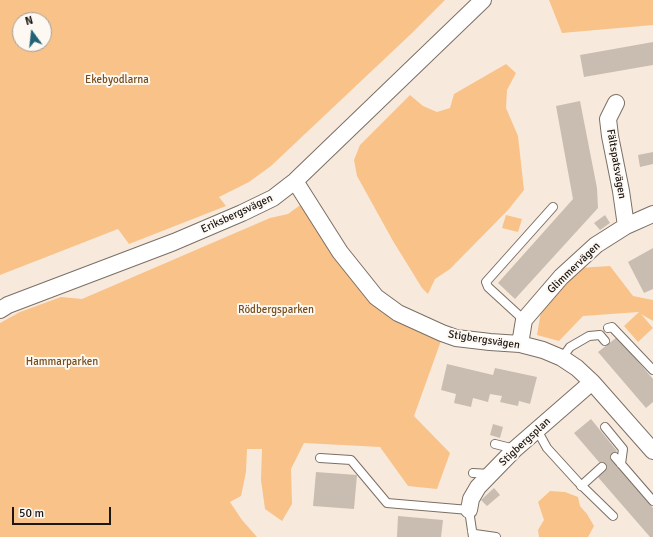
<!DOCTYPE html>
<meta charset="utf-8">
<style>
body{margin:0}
#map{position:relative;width:653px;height:537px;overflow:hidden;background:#f7eadd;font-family:Signika,sans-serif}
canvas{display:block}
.north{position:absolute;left:12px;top:12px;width:40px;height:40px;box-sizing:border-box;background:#fef8f3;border:1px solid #a49e99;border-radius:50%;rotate:345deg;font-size:11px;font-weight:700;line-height:16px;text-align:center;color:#1c1713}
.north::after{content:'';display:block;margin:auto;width:14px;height:18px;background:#206276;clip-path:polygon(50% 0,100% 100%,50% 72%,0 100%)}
.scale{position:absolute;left:12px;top:507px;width:99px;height:18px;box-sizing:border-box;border:2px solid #1c1713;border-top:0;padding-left:5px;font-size:12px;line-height:14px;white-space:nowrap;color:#1c1713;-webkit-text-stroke:3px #fef8f3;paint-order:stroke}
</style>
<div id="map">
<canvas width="653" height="537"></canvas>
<div class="north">N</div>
<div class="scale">50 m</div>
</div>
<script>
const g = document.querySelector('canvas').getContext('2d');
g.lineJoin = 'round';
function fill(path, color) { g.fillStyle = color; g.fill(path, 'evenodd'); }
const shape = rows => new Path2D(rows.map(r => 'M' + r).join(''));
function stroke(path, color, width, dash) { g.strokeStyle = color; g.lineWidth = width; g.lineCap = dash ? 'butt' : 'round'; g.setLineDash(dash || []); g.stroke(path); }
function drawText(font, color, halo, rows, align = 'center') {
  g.font = font + ' Signika,sans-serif'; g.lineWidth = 4; g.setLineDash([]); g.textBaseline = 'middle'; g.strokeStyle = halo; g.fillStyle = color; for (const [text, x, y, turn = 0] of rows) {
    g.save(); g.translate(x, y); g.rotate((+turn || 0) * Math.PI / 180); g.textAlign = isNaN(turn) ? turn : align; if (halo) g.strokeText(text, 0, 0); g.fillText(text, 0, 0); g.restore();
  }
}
const green = shape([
 [0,0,445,0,412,33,271,166,249,182,219,197,226,206,129,244,118,229,0,275],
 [20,20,44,20,44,44,20,44],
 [549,0,653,0,653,25,562,33],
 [506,64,516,73,507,90,506,108,518,136,524,190,508,210,450,269,435,279,428,294,422,288,393,241,357,176,354,160,360,145,410,95,423,106,437,112,450,108,454,94],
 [307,200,376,297,442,338,414,416,450,453,437,489,408,486,380,447,304,443,291,469,292,504,282,521,265,509,261,480,262,449,247,449,246,472,241,496,230,502,242,520,257,537,0,537,0,323,20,312,61,297,82,299,270,218,288,214],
 [506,215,522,219,518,232,502,228],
 [610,266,633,296,653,300,653,321,641,314,653,328,638,342,624,326,639,312,583,316,559,341,537,335,541,311,578,268],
 [550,491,565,492,578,497,580,506,587,514,594,526,588,537,539,537,538,530,544,520,538,502]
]);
const building = shape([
 [653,42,653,65,584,77,580,55],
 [580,101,597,188,598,208,515,299,498,283,573,199,556,106],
 [653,152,653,164,640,167,638,155],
 [605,215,610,223,600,230,594,223],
 [653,248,653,289,644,293,628,262],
 [617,337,653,379,653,402,646,408,598,352],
 [447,364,493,375,495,368,537,377,530,404,519,401,518,406,500,402,502,396,490,394,488,402,473,398,471,407,454,403,456,394,441,390],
 [591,419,617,451,610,457,653,508,653,537,650,537,597,476,605,469,574,433],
 [493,424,503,427,500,438,490,435],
 [316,472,357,475,354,509,313,506],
 [494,488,500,495,487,506,481,500],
 [398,516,443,520,441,537,397,537]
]);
const service = shape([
 [524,320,488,287,486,282,553,207],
 [608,328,612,327,653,370],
 [562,358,570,347,589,336,600,335,605,341],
 [605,427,623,449,621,464],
 [537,430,547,448,578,482,613,516],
 [495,444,515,449],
 [615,457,653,501],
 [320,458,351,460,387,503,469,510,473,537],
 [473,473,490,474],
 [581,486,602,467],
 [472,531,475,534,496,537]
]);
const minor = shape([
 [616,103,608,119,610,136,621,191,626,226],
 [295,181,340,252,376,297,398,313,442,333,456,338,490,342,520,344,543,350,562,358,577,368,592,382,653,451],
 [0,310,8,305,174,242,242,213,273,198,295,181,483,0],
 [520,344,524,320,561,277,596,245,626,226,653,214],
 [469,510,471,499,478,487,515,449,592,382]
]);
const parkNames = [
 ["Ekebyodlarna",117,80],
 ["Rödbergsparken",276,310],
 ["Hammarparken",62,362]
];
const streetNames = [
 ["Fältspatsvägen",616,164,80],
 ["Eriksbergsvägen",237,214,-25],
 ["Glimmervägen",574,268,-44],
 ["Stigbergsvägen",484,340,9],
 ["Stigbergsplan",525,442,-43]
];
fill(green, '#f9c288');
fill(building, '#c9bdb1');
stroke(service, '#7b6f64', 10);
stroke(minor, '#7b6f64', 18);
stroke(service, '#fff', 8);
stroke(minor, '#fff', 16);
drawText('11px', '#764d1b', '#fef8f3', parkNames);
drawText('11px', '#1c1713', '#fef8f3', streetNames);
</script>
